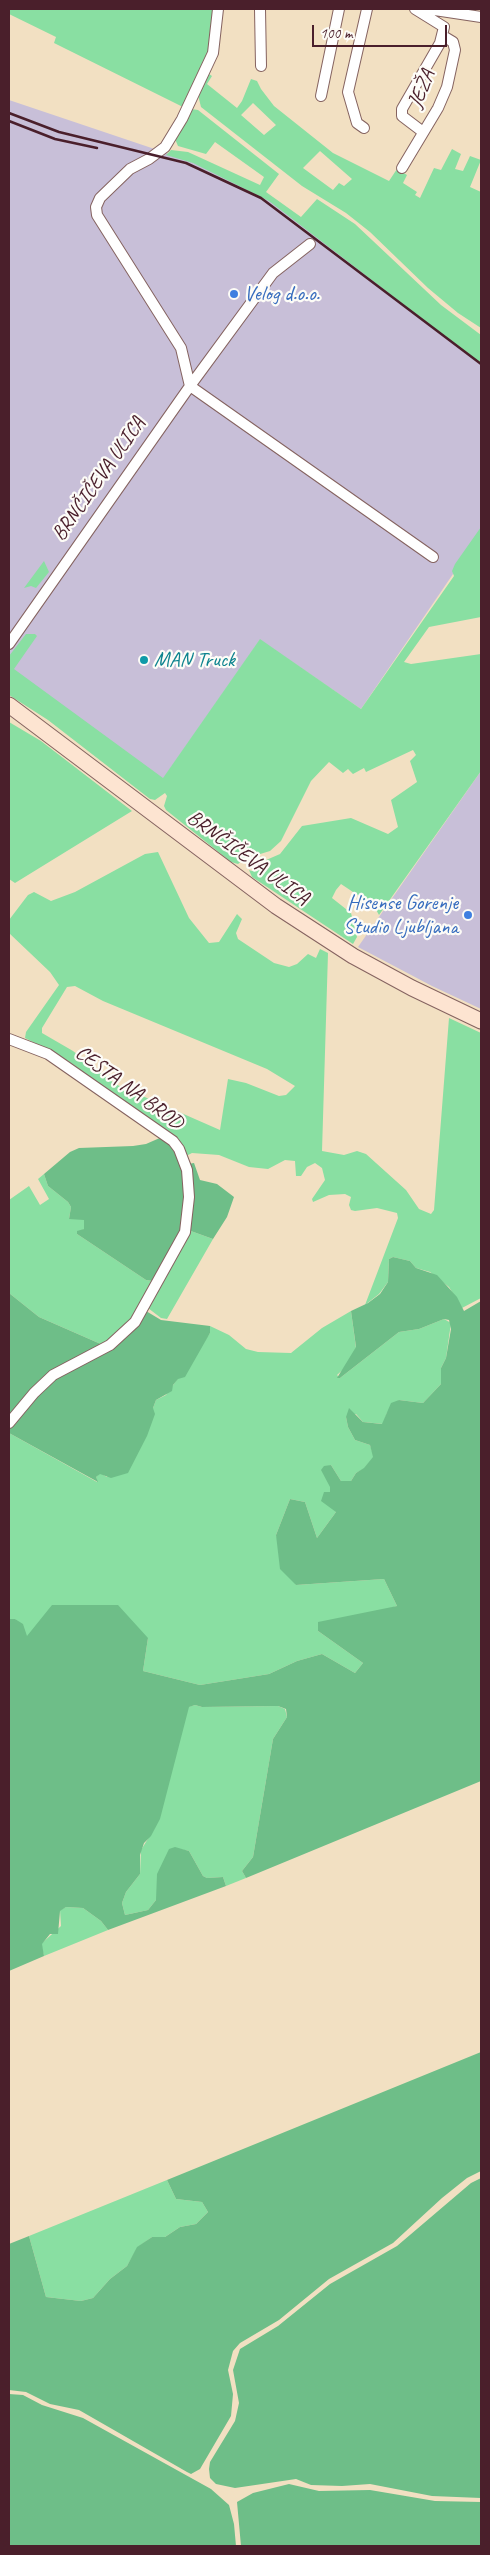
<!DOCTYPE html>
<meta charset="utf-8">
<style>
body{margin:0}
#map{position:relative;width:490px;height:2555px;overflow:hidden;background:#f2e0c2;font-family:Caveat,sans-serif}
canvas{display:block}
.frame{position:absolute;inset:0;border:10px solid #4a1f2b;pointer-events:none}
.scale{position:absolute;left:312px;top:25px;width:135px;height:22px;box-sizing:border-box;border:2px solid #4a1f2b;border-top:0;padding-left:6px;font-size:15px;line-height:18px;white-space:nowrap;color:#4a1f2b;-webkit-text-stroke:4px #fdfcf7;paint-order:stroke}
</style>
<div id="map">
<canvas width="490" height="2555"></canvas>
<div class="frame"></div>
<div class="scale">100 m</div>
</div>
<script>
const g = document.querySelector('canvas').getContext('2d');
g.lineJoin = 'round';
function fill(path, color) { g.fillStyle = color; g.fill(path, 'evenodd'); }
const shape = rows => new Path2D(rows.map(r => 'M' + r).join(''));
function stroke(path, color, width, dash) { g.strokeStyle = color; g.lineWidth = width; g.lineCap = dash ? 'butt' : 'round'; g.setLineDash(dash || []); g.stroke(path); }
function drawText(font, color, halo, rows, align = 'center') {
  g.font = font + ' Caveat,sans-serif'; g.lineWidth = 4.5; g.setLineDash([]); g.textBaseline = 'middle'; g.strokeStyle = halo; g.fillStyle = color; for (const [text, x, y, turn = 0] of rows) {
    g.save(); g.translate(x, y); g.rotate((+turn || 0) * Math.PI / 180); g.textAlign = isNaN(turn) ? turn : align; if (halo) g.strokeText(text, 0, 0); g.fillText(text, 0, 0); g.restore();
  }
}
const industrial = shape([
 [9,100,211,168,260,191,481,360,481,533,361,709,260,640,163,779,9,688],
 [481,771,481,1009,432,986,358,947]
]);
const green = shape([
 [9,9,216,9,212,43,185,108,54,43,56,37,9,14],
 [209,74,212,76,207,84,237,108,242,101,251,79,257,81,261,89,274,106,333,153,389,181,397,169,407,175,403,183,417,192,415,195,420,198,434,168,441,170,452,149,461,154,455,169,463,171,470,156,481,160,470,187,481,192,481,328,458,313,428,288,370,232,346,213,302,186,201,107,198,95],
 [253,103,276,125,264,135,241,115],
 [320,151,352,179,344,186,339,183,333,190,303,168],
 [191,109,198,110,279,174,266,192,301,217,317,199,355,224,441,305,481,335,481,364,269,201,193,163,166,155,171,150,188,152,260,185,264,177,215,142,206,154,178,146,175,139],
 [481,527,481,617,429,627,404,662,411,664,481,654,481,771,379,915,374,906,341,884,336,890,332,898,351,913,357,937,353,944,252,877,249,870,252,871,257,867,257,864,280,854,302,826,351,818,388,834,398,827,391,800,417,782,410,761,416,755,413,750,366,772,364,768,353,774,348,769,343,773,329,762,311,781,281,841,270,851,257,855,252,853,238,864,231,862,166,810,164,806,167,796,165,793,155,800,150,799,48,720,9,695,9,656,26,634,35,634,37,636,14,669,163,778,260,639,361,709,454,576,452,571,455,564],
 [44,561,49,572,36,588,31,586,24,588],
 [9,722,41,741,132,811,15,883,9,879],
 [158,852,189,918,209,943,219,942,237,914,242,919,236,933,238,939,274,963,289,967,297,964,308,954,316,958,320,949,328,953,322,1151,344,1155,357,1151,366,1154,406,1190,419,1209,431,1214,434,1210,449,1018,481,1033,481,1298,462,1308,449,1287,430,1272,416,1268,410,1261,393,1257,389,1259,388,1282,379,1294,365,1305,398,1218,397,1213,377,1208,355,1211,351,1210,349,1205,351,1197,345,1194,329,1195,313,1202,312,1199,325,1180,322,1168,315,1163,307,1167,301,1176,296,1176,295,1161,285,1160,268,1169,249,1167,219,1155,192,1153,186,1156,75,1066,60,1056,25,1038,26,1032,59,985,50,972,9,933,9,920,28,895,34,892,51,901,75,892,145,854],
 [75,986,103,1001,267,1069,295,1086,286,1095,279,1096,246,1083,228,1079,220,1130,115,1084,73,1051,42,1033,42,1028,67,987],
 [44,1174,48,1186,68,1202,71,1207,69,1219,84,1219,84,1229,77,1234,146,1280,153,1281,135,1315,103,1345,39,1317,9,1293,9,1200,29,1186,40,1205,49,1199,38,1179],
 [188,1230,213,1239,167,1319,161,1318,148,1308],
 [351,1311,356,1348,347,1366,337,1375,340,1378,399,1332,419,1329,444,1319,451,1323,446,1358,441,1368,441,1384,423,1403,399,1400,387,1413,383,1424,363,1422,356,1414,346,1417,348,1427,355,1440,370,1445,374,1457,364,1469,356,1473,351,1481,341,1481,331,1465,322,1470,331,1487,336,1512,317,1538,305,1502,290,1499,276,1535,296,1585,384,1579,397,1606,318,1631,363,1663,355,1673,322,1654,297,1661,269,1674,200,1685,143,1671,148,1638,26,1636,15,1619,9,1619,9,1433,97,1482,96,1477,100,1473,107,1477,153,1408,156,1400,166,1395,210,1333,210,1326,229,1335,246,1349,258,1352,291,1353,322,1328],
 [195,1705,202,1707,278,1706,285,1709,287,1717,273,1739,253,1857,242,1871,246,1878,226,1886,223,1877,207,1878,203,1876,189,1851,179,1849,156,1900,148,1910,125,1915,122,1903,126,1892,140,1874,141,1850,154,1829,186,1712,188,1707],
 [66,1907,83,1908,101,1921,108,1930,44,1956,41,1944,61,1926,60,1910],
 [167,2180,176,2199,202,2202,208,2212,196,2224,180,2227,165,2237,152,2237,138,2247,127,2266,110,2279,93,2298,81,2301,46,2297,29,2236]
]);
const forest = shape([
 [162,1137,168,1140,183,1164,187,1205,181,1233,153,1281,146,1280,77,1234,77,1231,84,1229,84,1220,69,1219,71,1207,68,1202,48,1186,44,1174,70,1152,79,1148,133,1146,146,1144],
 [194,1163,200,1180,217,1184,234,1197,227,1217,213,1239,188,1230,188,1164],
 [393,1257,410,1261,416,1268,437,1275,457,1297,464,1311,481,1301,481,1781,246,1878,242,1871,253,1857,273,1739,287,1717,286,1709,278,1706,202,1707,195,1705,189,1707,160,1819,151,1836,144,1843,140,1855,140,1874,126,1892,122,1903,125,1915,148,1910,156,1900,157,1874,169,1849,175,1847,189,1851,203,1876,207,1878,223,1877,226,1886,108,1930,101,1921,83,1908,66,1907,60,1911,58,1934,50,1934,42,1944,44,1956,9,1971,9,1619,15,1619,23,1624,27,1636,52,1605,118,1605,148,1638,143,1671,200,1685,269,1674,297,1661,322,1654,355,1673,363,1663,318,1631,318,1622,397,1606,384,1579,296,1585,280,1569,276,1535,290,1499,305,1502,317,1538,336,1512,321,1501,324,1492,330,1492,330,1487,321,1470,324,1466,331,1465,341,1481,351,1481,356,1473,364,1468,373,1457,370,1445,355,1440,348,1427,346,1417,349,1408,363,1422,382,1424,391,1403,399,1400,423,1403,441,1384,441,1368,446,1358,451,1329,449,1320,444,1319,419,1329,399,1332,340,1378,337,1378,356,1347,351,1311,368,1303,380,1294,388,1282,389,1259],
 [9,1293,39,1317,103,1345,61,1366,9,1418],
 [146,1311,161,1320,210,1326,210,1333,185,1377,178,1379,173,1385,172,1391,156,1400,153,1408,155,1414,147,1436,128,1473,111,1478,100,1474,96,1477,98,1482,9,1433,9,1429,35,1397,55,1377,94,1359,127,1337],
 [481,2052,481,2171,467,2178,442,2198,393,2243,329,2279,279,2320,240,2343,233,2351,228,2370,233,2394,231,2416,200,2469,191,2474,187,2472,79,2410,50,2404,26,2392,9,2390,9,2244,29,2236,46,2297,81,2301,93,2298,110,2279,127,2266,137,2247,152,2237,165,2237,180,2227,196,2224,208,2212,202,2202,176,2199,167,2180],
 [481,2178,481,2498,432,2496,370,2484,342,2486,311,2485,296,2479,235,2488,216,2484,210,2478,209,2469,210,2462,235,2421,239,2403,233,2370,240,2349,278,2326,330,2284,397,2246,471,2183],
 [9,2394,23,2395,42,2405,83,2418,211,2489,229,2505,234,2524,236,2546,9,2546],
 [289,2484,319,2491,370,2490,435,2501,481,2502,481,2546,241,2546,237,2502,253,2493]
]);
const street = shape([
 [218,9,213,53,182,119,165,147,149,159,130,169,100,198,96,207,97,215,181,348,190,386,433,557],
 [260,9,261,66],
 [415,9,444,27,440,43,402,109,402,116,423,132],
 [428,9,481,17],
 [321,96,339,9],
 [364,128,357,123,348,92,367,9],
 [402,168,438,108,447,87,455,50,453,42,443,36],
 [9,644,190,386,273,273,310,244],
 [9,1039,48,1054,173,1141,179,1149,187,1170,189,1197,185,1232,135,1322,110,1345,53,1375,34,1393,9,1423]
]);
const secondary = shape([
 [9,705,276,906,353,956,412,988,481,1021]
]);
const rail = shape([
 [9,113,59,132,186,163,261,198,481,364],
 [9,121,55,139,97,148]
]);
const markers = [
 [234,294,5,"#3f7fe0"],
 [144,660,5,"#0f9aa8"],
 [468,915,5,"#3f7fe0"]
];
const streetNames = [
 ["JEŽA",422,89,-67],
 ["BRNČIČEVA ULICA",99,479,-55],
 ["BRNČIČEVA ULICA",248,858,36],
 ["CESTA NA BROD",129,1088,36]
];
const shopNames = [
 ["Velog d.o.o.",244,294],
 ["Hisense Gorenje",458,903,"right"],
 ["Studio Ljubljana",458,927,"right"]
];
const cultureNames = [
 ["MAN Truck",154,660]
];
fill(industrial, '#c8bfd8');
fill(green, '#89dfa2');
fill(forest, '#6ebe88');
stroke(street, '#856360', 12);
stroke(secondary, '#856360', 17);
stroke(street, '#fff', 10);
stroke(secondary, '#fde4d1', 15);
stroke(rail, '#4a1f2b', 2.5);
for (const [x, y, r, color] of markers) { const dot = new Path2D(); dot.arc(x, y, r, 0, 2 * Math.PI); g.fillStyle = color; g.fill(dot); stroke(dot, '#fdfcf7', 2); }
drawText('21px', '#4a1f2b', '#fdfcf7', streetNames);
drawText('21px', '#366cbe', '#fdfcf7', shopNames, 'left');
drawText('21px', '#0d838f', '#fdfcf7', cultureNames, 'left');
</script>
